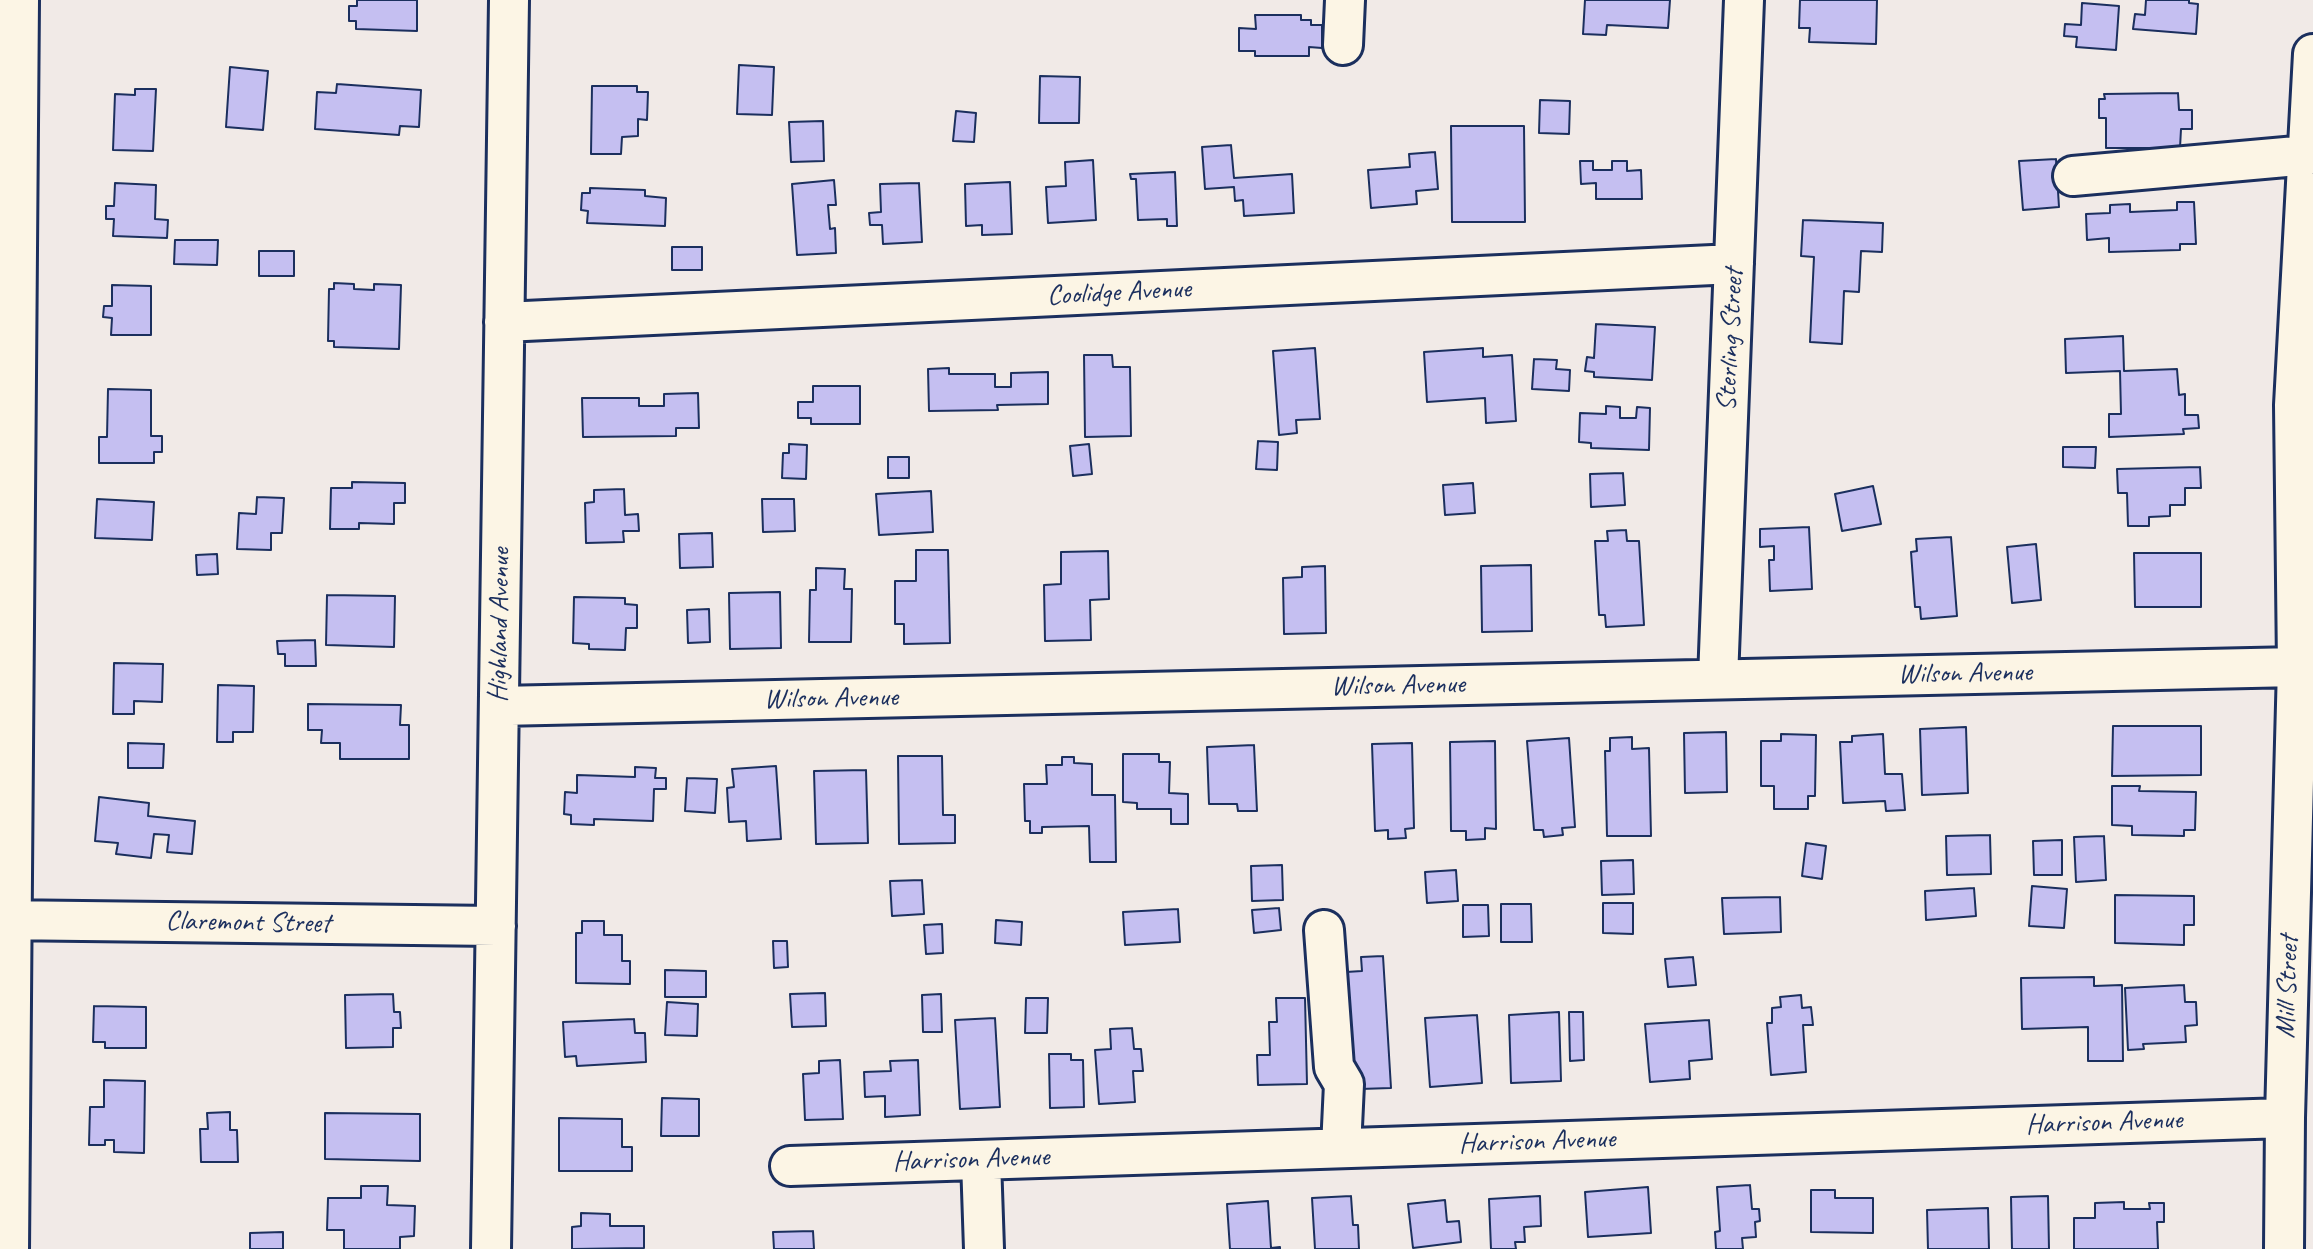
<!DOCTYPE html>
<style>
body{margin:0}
canvas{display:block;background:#f1eae7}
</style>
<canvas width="2313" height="1249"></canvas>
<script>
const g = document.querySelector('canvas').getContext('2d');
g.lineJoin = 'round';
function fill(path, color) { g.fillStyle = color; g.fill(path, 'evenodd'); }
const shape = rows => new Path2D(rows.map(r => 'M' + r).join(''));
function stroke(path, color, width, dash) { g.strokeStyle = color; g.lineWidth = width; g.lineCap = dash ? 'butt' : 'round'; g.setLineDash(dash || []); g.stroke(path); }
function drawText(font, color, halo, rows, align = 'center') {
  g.font = font + ' Caveat,sans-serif'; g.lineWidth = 5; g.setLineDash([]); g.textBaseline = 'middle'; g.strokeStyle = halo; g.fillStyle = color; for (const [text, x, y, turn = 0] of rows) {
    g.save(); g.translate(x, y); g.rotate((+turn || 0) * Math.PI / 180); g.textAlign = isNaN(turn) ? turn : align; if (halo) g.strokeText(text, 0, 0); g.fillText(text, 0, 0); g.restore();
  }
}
const building = shape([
 [357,0,417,0,417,31,356,29,356,21,349,21,349,6,357,6,357,0],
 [1585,0,1670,0,1668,28,1607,25,1606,35,1583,34,1585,0],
 [1800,0,1877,0,1876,44,1809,42,1810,28,1799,28,1800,0],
 [2146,0,2189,0,2189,3,2198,4,2196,34,2133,29,2135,14,2145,15,2146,0],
 [2082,3,2119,6,2116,50,2076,47,2077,37,2064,36,2065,24,2081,25,2082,3],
 [1255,15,1301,15,1301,20,1311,20,1311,25,1322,25,1322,48,1309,47,1309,56,1255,56,1255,51,1239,51,1239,28,1256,29,1255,15],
 [739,65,774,67,772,115,737,114,739,65],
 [230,67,268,71,263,130,226,127,230,67],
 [1040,76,1080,77,1079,123,1039,123,1040,76],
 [337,84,421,90,419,127,400,126,399,135,315,129,317,92,336,93,337,84],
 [592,86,637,86,637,92,648,92,647,120,638,119,638,136,622,137,621,154,591,154,592,86],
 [135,89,156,89,153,151,113,150,115,94,135,95,135,89],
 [2178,93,2179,110,2192,110,2192,129,2181,129,2180,148,2106,148,2106,118,2099,118,2099,99,2105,99,2104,94,2178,93],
 [1540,100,1570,101,1569,134,1539,133,1540,100],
 [956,111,976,113,974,142,953,141,956,111],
 [823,121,824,161,791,162,789,122,823,121],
 [1451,126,1524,126,1525,222,1452,222,1451,126],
 [1231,145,1234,178,1292,174,1294,213,1244,216,1243,200,1235,201,1234,187,1205,189,1202,147,1231,145],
 [1435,152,1438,189,1416,191,1417,204,1371,208,1368,170,1410,167,1409,154,1435,152],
 [2056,159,2059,207,2023,210,2019,161,2056,159],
 [1093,160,1096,220,1048,223,1046,187,1066,186,1065,162,1093,160],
 [1580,161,1593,161,1593,170,1612,170,1612,161,1627,161,1627,171,1641,170,1642,199,1596,199,1596,183,1581,184,1580,161],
 [1175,172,1177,226,1167,226,1167,219,1138,220,1136,179,1131,179,1130,174,1175,172],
 [834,180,836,205,828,205,830,229,835,228,836,253,797,255,792,184,834,180],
 [1010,182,1012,234,982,235,982,225,966,226,965,184,1010,182],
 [115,183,156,185,155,219,168,220,167,238,113,236,114,219,106,219,106,206,114,206,115,183],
 [919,183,922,242,883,244,882,225,870,225,869,213,881,212,880,184,919,183],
 [590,188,645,190,645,196,666,198,665,226,587,223,588,211,581,210,582,193,590,193,590,188],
 [2177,202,2194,202,2196,244,2180,244,2180,250,2109,252,2109,238,2087,240,2086,214,2110,213,2110,205,2130,204,2130,212,2177,210,2177,202],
 [1803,220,1883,223,1882,252,1861,251,1859,292,1844,291,1842,344,1810,342,1814,257,1801,256,1803,220],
 [175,240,218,240,217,265,174,264,175,240],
 [672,247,702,247,702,270,672,270,672,247],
 [259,251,294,251,294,276,259,276,259,251],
 [334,283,354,284,354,289,374,290,374,284,401,285,399,349,334,347,334,341,328,341,329,289,334,289,334,283],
 [112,285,151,286,151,335,111,335,112,318,103,317,104,306,112,306,112,285],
 [1596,324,1655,327,1652,380,1594,377,1594,372,1585,371,1587,357,1594,358,1596,324],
 [2123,336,2124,371,2177,369,2179,395,2185,394,2185,415,2198,415,2199,428,2183,429,2184,434,2109,437,2109,414,2121,414,2120,371,2066,373,2065,339,2123,336],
 [1315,348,1320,419,1296,420,1297,433,1279,435,1273,351,1315,348],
 [1483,348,1483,357,1512,355,1516,421,1486,423,1485,398,1427,402,1424,352,1483,348],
 [1084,355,1112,355,1113,367,1130,367,1131,436,1085,437,1084,355],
 [1534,359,1557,360,1556,369,1570,370,1569,391,1532,389,1534,359],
 [949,368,949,374,995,374,995,387,1011,387,1011,373,1048,372,1048,404,997,405,998,410,929,411,928,369,949,368],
 [813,386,860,386,860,424,811,424,811,418,798,418,798,402,813,402,813,386],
 [108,389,151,390,151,436,162,436,162,452,154,452,154,463,99,463,99,437,107,437,108,389],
 [698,393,699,428,676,428,676,436,583,437,582,398,639,398,639,406,664,406,664,394,698,393],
 [1606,406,1620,407,1620,418,1636,418,1637,407,1650,408,1649,450,1591,448,1591,443,1579,442,1580,413,1606,414,1606,406],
 [1258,441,1278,442,1277,470,1256,469,1258,441],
 [789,444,807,445,806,479,782,478,783,453,789,453,789,444],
 [1089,444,1092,474,1073,476,1070,446,1089,444],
 [2063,447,2096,447,2095,468,2063,467,2063,447],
 [888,457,909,457,909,478,888,478,888,457],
 [2200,467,2201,488,2185,488,2185,505,2170,505,2170,516,2149,517,2149,526,2128,526,2127,493,2118,493,2117,469,2200,467],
 [1623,473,1625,505,1591,507,1590,474,1623,473],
 [352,482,405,483,405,503,394,503,394,524,359,523,359,529,330,529,331,488,352,488,352,482],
 [1473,483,1475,513,1445,515,1443,485,1473,483],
 [1873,486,1881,524,1842,531,1835,494,1873,486],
 [624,489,625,515,638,514,639,531,623,531,624,542,586,543,585,503,594,502,594,490,624,489],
 [931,491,933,532,879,535,876,494,931,491],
 [257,497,284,498,282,533,271,533,271,550,237,549,239,513,256,514,257,497],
 [97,499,154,502,152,540,95,538,97,499],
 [762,499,794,499,795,531,763,532,762,499],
 [1809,527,1812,589,1770,591,1769,560,1774,560,1774,546,1760,547,1760,529,1809,527],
 [1626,530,1627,541,1639,541,1644,625,1606,627,1605,615,1599,615,1595,541,1608,541,1607,531,1626,530],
 [712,533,713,567,680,568,679,534,712,533],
 [1951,537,1957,616,1921,619,1920,607,1915,607,1911,552,1917,551,1916,539,1951,537],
 [2036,544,2041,600,2012,603,2007,547,2036,544],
 [916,550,948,550,950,643,904,644,904,624,895,624,895,581,916,581,916,550],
 [1108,551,1109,599,1090,600,1091,640,1045,641,1044,585,1061,584,1061,552,1108,551],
 [2134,553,2201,553,2201,607,2135,607,2134,553],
 [217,554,218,574,197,575,196,555,217,554],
 [1531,565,1532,631,1482,632,1481,566,1531,565],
 [1325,566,1326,633,1284,634,1283,578,1302,577,1302,567,1325,566],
 [816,568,845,569,844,589,852,589,851,642,809,642,810,590,816,590,816,568],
 [780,592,781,648,730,649,729,593,780,592],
 [327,595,395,596,394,647,326,645,327,595],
 [574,597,625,598,625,604,637,605,637,628,626,628,625,650,589,649,589,644,573,643,574,597],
 [709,609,710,642,688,643,687,610,709,609],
 [315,640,316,666,285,666,285,654,278,654,277,641,315,640],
 [114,663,163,664,162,702,134,701,134,714,113,714,114,663],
 [218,685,254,686,253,732,233,732,233,742,217,742,218,685],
 [308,704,401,705,400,725,409,725,409,759,340,759,340,743,321,743,322,730,308,730,308,704],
 [2113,726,2201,726,2201,775,2112,776,2113,726],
 [1966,727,1968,793,1922,795,1920,729,1966,727],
 [1726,732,1727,792,1685,793,1684,733,1726,732],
 [1781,734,1816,735,1815,796,1808,796,1808,809,1774,809,1774,786,1761,786,1761,741,1781,741,1781,734],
 [1883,734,1885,774,1902,774,1905,810,1886,811,1885,801,1843,803,1840,742,1852,742,1852,736,1883,734],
 [1632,737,1632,749,1649,748,1651,836,1607,836,1605,751,1610,751,1610,738,1632,737],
 [1569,738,1575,827,1562,828,1563,835,1544,837,1543,830,1534,830,1527,741,1569,738],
 [1495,741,1496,829,1485,828,1485,839,1466,840,1466,831,1451,831,1450,742,1495,741],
 [128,743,164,744,163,768,128,768,128,743],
 [1412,743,1414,828,1405,829,1406,838,1388,839,1388,830,1375,831,1372,744,1412,743],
 [1254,745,1257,811,1238,811,1237,804,1209,804,1207,747,1254,745],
 [1123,754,1159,754,1159,762,1170,762,1169,793,1188,794,1188,824,1171,824,1171,809,1137,809,1137,803,1123,802,1123,754],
 [898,756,942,756,943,815,955,815,955,843,899,844,898,756],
 [1062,757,1074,757,1074,763,1092,764,1092,795,1115,795,1116,862,1090,862,1089,826,1042,827,1042,833,1030,833,1030,821,1025,821,1024,784,1047,784,1046,765,1062,765,1062,757],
 [776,766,781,839,747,841,746,821,729,822,727,788,734,787,732,769,776,766],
 [635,767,656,768,655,778,666,778,666,789,654,789,653,821,594,819,594,825,571,824,571,815,564,814,565,792,577,793,577,775,635,777,635,767],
 [866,770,868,843,816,844,814,771,866,770],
 [687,778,717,779,715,813,685,811,687,778],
 [2112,786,2140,786,2139,791,2196,792,2195,830,2184,830,2184,836,2132,835,2132,826,2112,825,2112,786],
 [99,797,149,803,148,816,195,821,192,854,167,852,169,835,154,834,151,858,116,854,118,843,95,841,99,797],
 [1990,835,1991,874,1947,875,1946,836,1990,835],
 [2104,836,2106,880,2076,882,2074,837,2104,836],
 [2062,840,2062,875,2034,875,2033,841,2062,840],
 [1806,843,1826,846,1822,879,1802,876,1806,843],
 [1633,860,1634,894,1602,895,1601,861,1633,860],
 [1282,865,1283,900,1252,901,1251,866,1282,865],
 [1456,870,1458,901,1427,903,1425,872,1456,870],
 [922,880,924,914,892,916,890,881,922,880],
 [2032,886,2067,889,2064,928,2029,926,2032,886],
 [1974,888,1976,916,1926,920,1925,891,1974,888],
 [2115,895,2194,896,2194,925,2184,925,2184,945,2115,943,2115,895],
 [1780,897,1781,932,1724,934,1722,898,1780,897],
 [1603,903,1633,903,1633,934,1603,933,1603,903],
 [1501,904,1531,904,1532,942,1501,942,1501,904],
 [1463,905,1488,905,1489,936,1463,937,1463,905],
 [1279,908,1281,930,1254,933,1252,910,1279,908],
 [1178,909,1180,942,1125,945,1123,912,1178,909],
 [996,920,1022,922,1021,945,995,943,996,920],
 [582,921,604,921,604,935,622,935,622,961,630,961,630,984,576,983,576,933,582,933,582,921],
 [942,924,943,953,926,954,924,925,942,924],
 [773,941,787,941,788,967,774,968,773,941],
 [1383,956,1391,1088,1360,1089,1353,1080,1346,972,1362,971,1361,957,1383,956],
 [1693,957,1696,985,1668,987,1665,959,1693,957],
 [665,970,706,971,706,997,665,997,665,970],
 [2094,977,2094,986,2122,985,2123,1061,2088,1061,2088,1027,2022,1029,2021,978,2094,977],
 [2184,985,2185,1002,2196,1002,2197,1025,2185,1026,2186,1042,2143,1044,2144,1049,2128,1050,2125,988,2184,985],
 [825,993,826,1026,792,1027,790,994,825,993],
 [393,994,394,1012,400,1012,401,1028,393,1028,393,1047,346,1048,345,995,393,994],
 [941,994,942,1032,923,1032,922,995,941,994],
 [1801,995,1802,1008,1811,1007,1813,1025,1803,1025,1806,1072,1771,1075,1767,1023,1772,1023,1772,1008,1781,1007,1780,997,1801,995],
 [1026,998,1048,998,1047,1033,1025,1033,1026,998],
 [1276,998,1305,998,1307,1084,1258,1085,1257,1055,1270,1055,1269,1022,1277,1022,1276,998],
 [667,1002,698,1004,697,1036,665,1035,667,1002],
 [94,1006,146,1007,146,1048,105,1048,105,1042,93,1042,94,1006],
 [1559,1012,1561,1081,1511,1083,1509,1015,1559,1012],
 [1569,1012,1583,1012,1584,1060,1570,1061,1569,1012],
 [1477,1015,1482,1083,1430,1087,1425,1018,1477,1015],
 [995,1018,1000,1107,960,1109,955,1020,995,1018],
 [634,1019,635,1033,645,1033,646,1062,577,1066,576,1056,565,1057,563,1022,634,1019],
 [1709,1020,1712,1059,1689,1061,1690,1079,1650,1082,1645,1024,1709,1020],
 [1132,1028,1134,1049,1141,1049,1143,1071,1133,1071,1135,1102,1099,1104,1095,1050,1111,1049,1110,1029,1132,1028],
 [1049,1054,1071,1054,1071,1060,1083,1060,1084,1107,1050,1108,1049,1054],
 [840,1060,843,1119,805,1120,803,1074,819,1073,819,1061,840,1060],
 [918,1060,920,1115,885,1117,885,1096,865,1097,864,1072,891,1071,890,1061,918,1060],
 [104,1080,145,1081,144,1153,114,1152,114,1140,105,1140,105,1145,89,1145,90,1107,104,1107,104,1080],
 [662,1098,699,1099,699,1136,661,1136,662,1098],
 [230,1112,230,1130,237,1130,238,1162,201,1162,200,1129,208,1129,207,1113,230,1112],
 [325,1113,420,1114,420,1161,325,1159,325,1113],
 [559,1118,622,1119,622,1147,632,1147,632,1171,559,1171,559,1118],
 [1750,1185,1752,1209,1759,1209,1760,1221,1755,1222,1756,1237,1742,1238,1743,1249,1716,1249,1715,1232,1720,1231,1717,1187,1750,1185],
 [361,1186,388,1186,387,1205,415,1206,414,1236,400,1237,400,1249,344,1249,344,1230,327,1230,328,1198,361,1198,361,1186],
 [1648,1187,1651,1233,1588,1237,1585,1192,1648,1187],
 [1811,1190,1835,1190,1835,1198,1873,1198,1873,1233,1811,1232,1811,1190],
 [1351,1196,1353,1225,1358,1225,1359,1249,1315,1249,1312,1198,1351,1196],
 [1540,1196,1541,1226,1524,1227,1525,1242,1515,1242,1516,1249,1491,1249,1489,1199,1540,1196],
 [2048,1196,2049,1249,2012,1249,2011,1197,2048,1196],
 [1445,1200,1447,1222,1459,1221,1461,1242,1413,1248,1408,1204,1445,1200],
 [1268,1201,1271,1248,1280,1247,1280,1249,1230,1249,1227,1204,1268,1201],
 [2124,1202,2124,1209,2150,1209,2149,1203,2164,1203,2164,1222,2157,1222,2158,1249,2074,1249,2074,1218,2095,1218,2095,1203,2124,1202],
 [1988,1208,1989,1249,1928,1249,1927,1210,1988,1208],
 [581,1213,610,1214,610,1226,644,1226,644,1248,572,1249,572,1227,581,1226,581,1213],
 [813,1231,814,1249,774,1249,773,1232,813,1231],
 [283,1232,283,1249,250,1249,250,1233,283,1232]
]);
const minor = shape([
 [1343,45,1345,0],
 [2073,176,2308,155],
 [504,322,1734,264],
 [1718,679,1744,0],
 [499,706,2297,667],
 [0,920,496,926],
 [1324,930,1334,1067,1344,1084,1341,1148],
 [981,1160,984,1249],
 [790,1166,2285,1118],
 [9,1249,19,0],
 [491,1249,509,0],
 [2284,1249,2285,1118,2297,667,2294,405,2313,54]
]);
const streetNames = [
 ["Coolidge Avenue",1119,293,-3],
 ["Sterling Street",1731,340,-87],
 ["Highland Avenue",500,625,-89],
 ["Wilson Avenue",1965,674,-1],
 ["Wilson Avenue",1398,686,-1],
 ["Wilson Avenue",831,699,-1],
 ["Claremont Street",248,923,1],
 ["Mill Street",2288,987,-88],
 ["Harrison Avenue",2104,1123,-2],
 ["Harrison Avenue",1537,1142,-2],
 ["Harrison Avenue",971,1160,-2]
];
fill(building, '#c5bff1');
stroke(building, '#1b2f5e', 2);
stroke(minor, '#1b2f5e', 44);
stroke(minor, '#fcf5e5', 38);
drawText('28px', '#1b2f5e', '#fcf5e5', streetNames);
</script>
